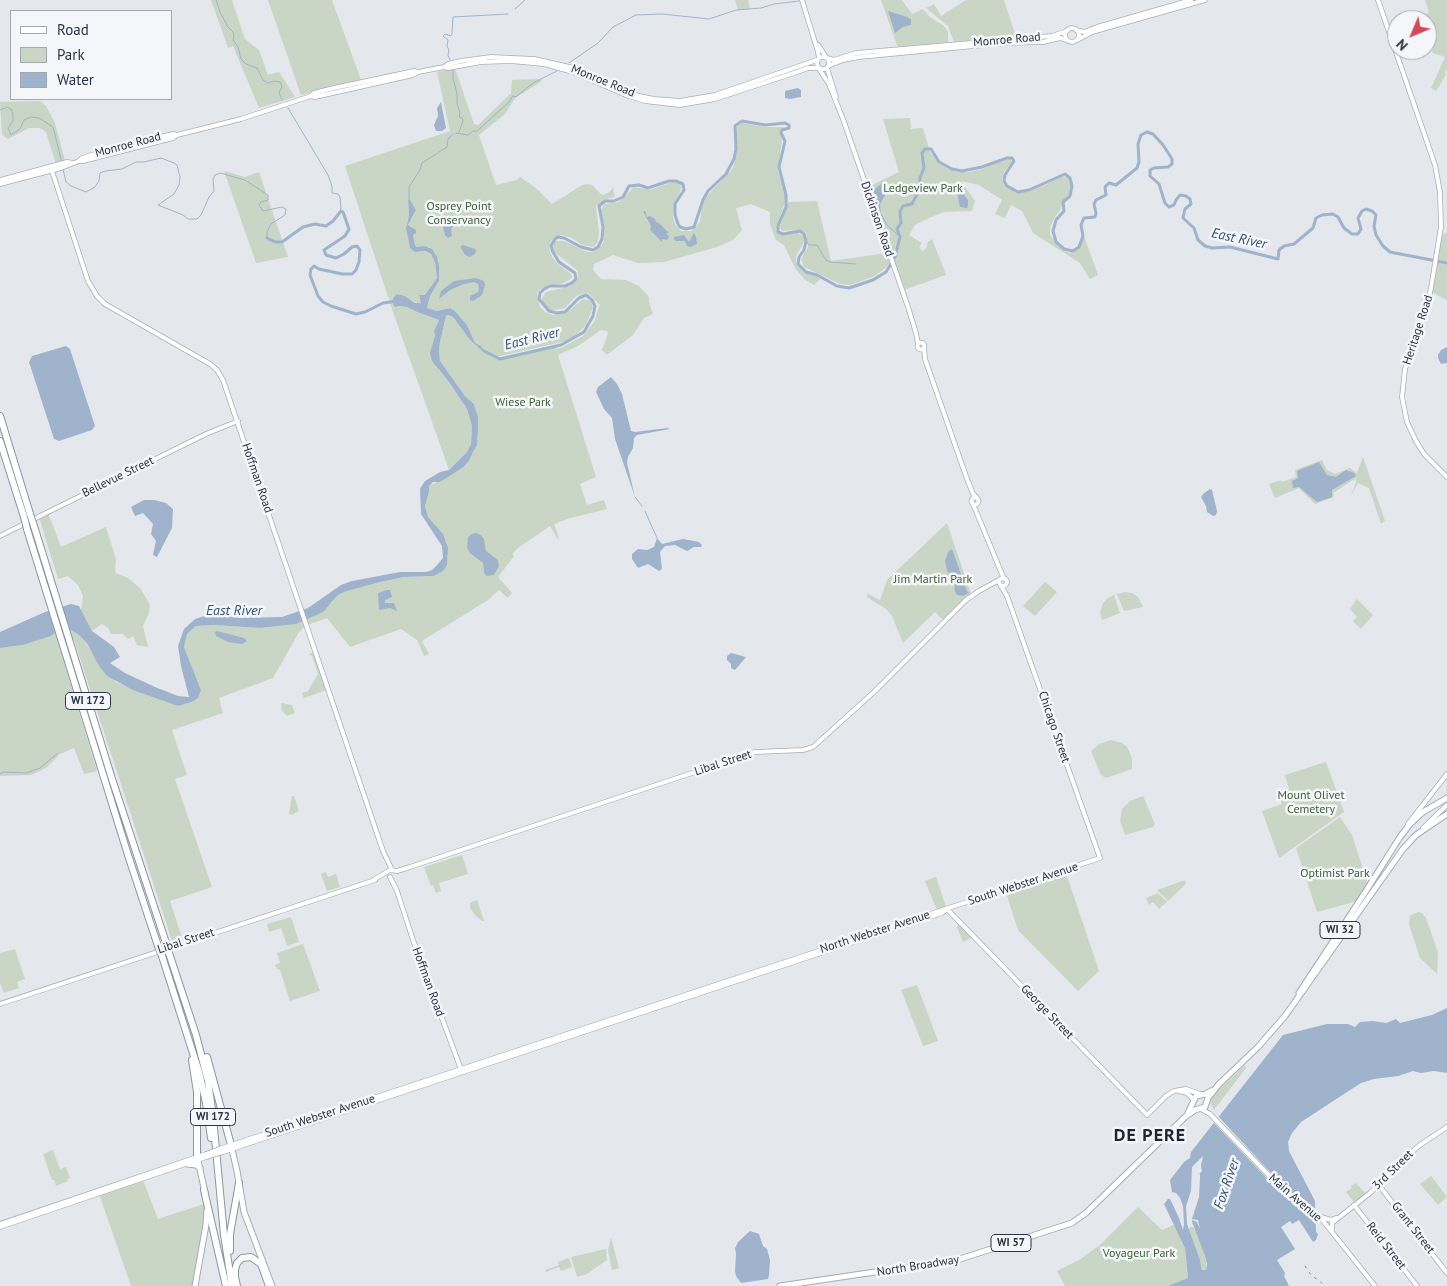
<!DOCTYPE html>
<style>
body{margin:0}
#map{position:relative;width:1447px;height:1286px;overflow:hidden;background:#e4e7ec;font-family:"PT Sans",sans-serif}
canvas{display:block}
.legend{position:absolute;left:10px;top:10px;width:162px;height:90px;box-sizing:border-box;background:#f4f6f9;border:1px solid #a4a8b1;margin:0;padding:6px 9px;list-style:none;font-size:15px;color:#2b3445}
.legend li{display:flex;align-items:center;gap:10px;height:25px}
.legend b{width:25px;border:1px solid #a4a8b1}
.north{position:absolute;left:1387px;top:10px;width:50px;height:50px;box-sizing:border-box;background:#f4f6f9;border:1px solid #a4a8b1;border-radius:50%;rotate:225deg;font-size:14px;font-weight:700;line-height:20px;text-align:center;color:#2b3445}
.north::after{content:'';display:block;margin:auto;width:18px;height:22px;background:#d1495b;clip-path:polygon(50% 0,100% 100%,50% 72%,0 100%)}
</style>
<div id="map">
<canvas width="1447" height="1286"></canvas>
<ul class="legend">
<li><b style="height:6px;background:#fff"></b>Road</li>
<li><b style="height:14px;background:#c9d6c5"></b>Park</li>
<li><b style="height:14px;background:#9fb4cc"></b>Water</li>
</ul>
<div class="north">N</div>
</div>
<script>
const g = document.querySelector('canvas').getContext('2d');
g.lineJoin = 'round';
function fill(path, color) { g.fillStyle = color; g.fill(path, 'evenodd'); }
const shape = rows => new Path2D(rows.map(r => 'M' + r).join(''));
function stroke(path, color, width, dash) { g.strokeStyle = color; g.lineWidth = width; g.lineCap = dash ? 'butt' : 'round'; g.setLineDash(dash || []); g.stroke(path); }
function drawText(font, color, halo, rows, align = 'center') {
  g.font = font + ' "PT Sans",sans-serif'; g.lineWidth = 5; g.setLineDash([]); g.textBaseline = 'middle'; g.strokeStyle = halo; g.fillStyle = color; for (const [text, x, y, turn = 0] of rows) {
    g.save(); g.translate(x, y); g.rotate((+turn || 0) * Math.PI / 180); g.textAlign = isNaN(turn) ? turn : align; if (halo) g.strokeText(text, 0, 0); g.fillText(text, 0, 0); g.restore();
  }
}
const green = shape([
 [211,0,232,0,245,39,259,50,268,75,279,72,295,97,259,108,233,46,228,48],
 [268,0,332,0,361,80,301,95],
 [735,0,748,0,750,9,738,10],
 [881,0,902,0,912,14,923,9,930,17,944,26,948,32,948,42,898,48],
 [966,0,1004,0,1016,37,954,42,948,26,926,8,934,4,941,16],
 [1425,0,1447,0,1447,70,1445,71,1446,75,1436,91,1431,88,1445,57,1433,53,1432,51,1434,48,1430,45,1427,37,1427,20,1422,20,1420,15,1429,13],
 [455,68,474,124,478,125,511,93,512,80,539,79,542,81,515,98,505,114,479,135,496,185,517,180,520,177,537,189,552,204,582,185,588,184,592,185,602,195,608,193,613,188,615,197,609,198,596,206,599,232,598,242,594,247,582,245,572,238,561,235,551,241,549,248,552,257,557,263,571,274,572,278,564,283,542,288,537,293,540,307,545,312,553,315,566,313,583,299,591,301,593,307,586,325,574,337,566,341,496,357,498,358,554,345,556,349,561,348,583,336,594,322,599,307,600,305,590,295,586,293,576,296,565,308,560,309,550,310,543,303,542,298,546,292,571,286,578,279,578,271,553,251,554,242,557,241,564,241,588,252,594,252,601,246,604,241,604,226,601,210,604,204,619,202,634,187,650,190,673,182,678,183,682,187,674,206,673,217,675,224,681,231,691,231,700,222,702,205,707,196,733,168,737,151,736,128,742,123,765,127,784,127,780,131,782,140,778,169,785,195,784,205,776,230,780,235,798,233,804,236,804,242,796,256,796,264,804,272,821,278,814,285,804,279,795,268,784,245,776,240,770,224,770,212,751,204,736,208,742,230,733,240,717,247,664,262,638,263,613,255,594,264,593,270,601,279,626,280,639,286,649,297,649,302,653,314,644,318,633,335,608,354,606,354,602,350,608,334,607,331,601,330,578,346,558,355,596,477,580,484,587,505,604,500,607,509,567,519,554,524,559,538,558,539,550,526,518,548,512,554,514,556,498,577,512,593,508,598,499,590,488,600,422,641,429,654,424,656,417,640,401,629,350,647,327,618,305,626,299,632,273,678,219,698,223,713,172,730,187,775,175,779,212,887,170,901,183,941,173,944,74,640,59,645,97,771,84,774,74,748,60,754,46,768,31,775,0,776,0,648,23,645,51,636,55,633,71,630,79,635,116,682,178,706,192,702,201,690,184,647,187,634,196,626,213,625,260,628,296,624,332,603,338,595,344,592,376,583,404,577,434,576,443,571,448,556,435,526,428,517,425,506,429,492,429,486,465,467,469,461,473,452,477,445,478,430,478,417,474,404,465,396,440,361,439,350,440,342,446,316,448,315,453,317,470,340,481,346,475,343,467,325,455,311,450,308,437,311,427,308,430,296,439,281,439,266,429,247,417,247,415,245,413,235,408,226,416,210,409,198,408,200,409,215,406,227,410,247,419,252,426,251,431,254,435,262,437,278,428,292,425,296,419,296,421,303,418,304,405,296,397,294,393,298,394,303,398,306,407,307,417,312,439,320,434,331,439,370,449,382,467,409,472,426,471,444,467,452,449,470,392,309,345,166,450,131,437,72],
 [40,101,46,106,55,123,65,161,56,164,46,132,40,128,29,128,8,139,2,135,0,102],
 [910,118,911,129,923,128,930,152,938,163,948,169,959,172,968,172,983,169,997,163,1010,159,1012,162,1004,172,1002,181,1006,187,1018,192,1029,191,1045,185,1062,176,1068,178,1072,188,1071,193,1054,219,1050,227,1050,235,1058,246,1064,251,1070,253,1080,247,1084,236,1098,275,1090,279,1080,263,1033,233,1022,211,1011,205,1005,218,995,214,1002,200,979,185,961,181,975,201,972,211,944,212,924,220,915,225,909,235,922,243,919,247,922,251,926,249,928,242,932,239,946,275,904,290,868,187,899,172,883,119],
 [224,171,245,177,259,172,288,257,256,263],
 [817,201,831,261,887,253,890,263,883,270,873,277,850,285,840,284,804,267,801,259,808,247,806,232,796,230,783,231,781,230,780,227,788,202],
 [1447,233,1447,300,1432,292,1442,234],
 [1363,457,1385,521,1381,524,1369,488,1358,483,1351,496,1356,482,1356,478,1333,493,1334,497,1315,504,1299,488,1275,498,1269,484,1281,480,1282,482,1296,477,1295,470,1322,460,1327,470,1335,474,1350,468,1357,473],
 [48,513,61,547,106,527,116,559,115,570,116,573,128,578,141,589,150,605,149,613,143,626,148,647,137,645,133,636,128,639,123,634,111,634,109,629,102,624,92,631,81,610,83,596,78,585,68,576,58,579,39,517],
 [947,523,971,594,943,620,935,612,903,643,892,616,886,609,867,597,868,594,880,600,887,580],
 [1045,582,1057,592,1035,616,1023,606],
 [1125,592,1132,593,1138,597,1143,607,1124,611,1117,594],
 [1114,595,1120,613,1102,620,1100,612,1103,603,1108,598],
 [1357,599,1373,615,1361,629,1353,621,1357,617,1350,609],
 [314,652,327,690,304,698,302,693,308,691,318,674,312,656,309,654],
 [281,703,292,705,295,713,287,716,282,711],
 [1111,740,1122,743,1127,747,1132,758,1132,769,1106,778,1101,775,1091,751,1099,744],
 [1326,762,1344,812,1279,858,1262,811,1282,804,1278,793,1289,789,1285,775],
 [292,796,294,796,299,811,291,815,289,813],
 [1143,796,1155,824,1153,827,1125,835,1120,821,1122,809,1130,801],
 [1340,817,1352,835,1369,887,1361,900,1317,912,1296,848],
 [462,855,468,874,439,883,441,891,436,893,433,885,431,886,424,867],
 [1065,870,1099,971,1078,991,1018,930,1005,890],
 [326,872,328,877,336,874,340,887,327,891,321,874],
 [936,877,946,907,937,910,925,881],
 [1185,880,1186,884,1168,901,1157,890],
 [1158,893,1167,902,1159,909,1153,902,1149,905,1146,898],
 [477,900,484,921,482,921,475,915,470,908,470,903],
 [1418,912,1422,913,1426,918,1438,953,1437,974,1420,958,1409,924,1410,916],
 [291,917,299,942,287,946,281,928,269,932,267,924],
 [960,923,973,937,963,942,957,927],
 [303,944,320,991,290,1001,280,970,277,969,275,965,280,963,277,953],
 [15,949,25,979,17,982,19,988,4,993,0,983,0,953],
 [917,985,938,1041,923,1046,901,990],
 [1245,1065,1246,1068,1214,1110,1210,1102,1214,1094],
 [53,1150,60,1169,66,1167,70,1178,67,1179,68,1181,56,1186,54,1180,52,1180,43,1154],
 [1431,1176,1447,1197,1438,1205,1420,1184],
 [143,1180,158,1219,204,1204,204,1221,194,1286,131,1286,99,1194],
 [1356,1183,1366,1194,1354,1202,1346,1192,1352,1188,1351,1186],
 [1138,1207,1162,1230,1173,1225,1176,1226,1185,1248,1188,1279,1168,1286,1065,1286,1057,1271,1079,1260,1101,1244],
 [1190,1227,1193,1227,1200,1240,1206,1260,1206,1270,1202,1270,1201,1267,1189,1229],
 [611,1237,619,1268,612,1270,608,1250],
 [606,1249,607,1260,587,1274,577,1277,571,1257],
 [569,1258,572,1267,561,1271,559,1267,546,1272,545,1270,559,1265,558,1262]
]);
const water = shape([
 [888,11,907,17,911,19,911,25,903,27,895,33],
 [798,88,801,90,801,97,790,99,785,98,785,91],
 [441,102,446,128,442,131,436,131,434,125,438,116,437,108],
 [882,183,886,186,887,192,880,204,881,214,874,192,874,190],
 [960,189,968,200,968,206,967,208,960,207,957,192],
 [409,198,416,210,408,225,416,230,416,233,413,235,415,245,417,247,425,246,432,249,437,257,439,266,439,281,430,296,427,308,437,311,450,308,455,311,467,325,475,343,481,346,486,354,470,340,453,317,448,315,446,316,440,342,439,350,440,361,465,396,474,404,478,417,478,430,477,445,473,452,469,461,464,467,440,482,433,482,429,486,429,492,425,506,428,517,443,534,448,548,447,565,443,571,434,576,404,577,376,583,344,592,338,595,323,612,296,624,260,628,213,625,196,626,187,634,184,647,201,690,198,698,192,702,178,706,133,690,107,676,99,666,88,645,79,635,71,630,55,633,51,636,23,645,0,648,0,632,45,612,71,604,79,606,92,631,114,647,120,657,110,663,125,673,155,687,178,696,189,697,181,666,178,646,184,629,195,619,211,614,241,618,282,617,308,608,341,585,352,581,400,572,426,572,432,570,437,565,443,558,442,546,421,514,420,489,425,481,440,472,449,470,467,452,471,444,472,426,467,409,449,382,432,361,430,353,435,336,434,331,439,320,417,312,407,307,398,306,395,307,393,304,393,298,397,294,405,296,415,303,421,303,419,295,425,295,437,278,435,262,431,254,426,251,415,252,410,248,406,228,409,215,408,200],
 [643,211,645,211,647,217,650,216,655,219,656,222,659,223,669,233,666,233,669,237,667,240,662,239,662,242,650,230,651,226],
 [451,218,454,219,456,222,451,229,452,236,448,238,445,235,443,227,446,220],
 [694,233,696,237,697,244,691,247,687,246,685,241,676,241,674,239,674,237,684,235,689,242],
 [463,245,475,249,476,251,475,254,470,257,465,255,461,248,461,246],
 [476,278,484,281,485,285,482,295,473,301,470,300,470,296,478,292,479,289,478,284,474,282,464,284,450,290,439,299,441,291,454,281],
 [66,346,70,349,95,426,92,430,59,441,54,439,29,362,32,356],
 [1447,347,1447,363,1441,364,1438,358,1438,355,1441,350],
 [611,377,617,384,622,394,631,431,635,432,667,428,670,429,637,435,634,438,633,448,628,457,627,463,635,497,615,439,612,418,604,409,596,392,598,387],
 [1319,462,1327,475,1336,477,1346,470,1354,473,1356,476,1332,490,1332,497,1317,502,1299,487,1293,488,1292,481,1298,478,1297,471],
 [1210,489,1212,490,1217,511,1216,515,1213,516,1207,512,1206,506,1201,497,1203,494],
 [144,500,155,500,166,503,173,509,172,528,157,557,153,555,156,541,151,534,153,524,143,513,135,516,131,507],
 [476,533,481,535,484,539,486,551,498,560,499,566,494,575,486,576,484,572,483,563,470,553,467,548,468,537,472,534],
 [657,538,662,544,683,539,699,542,702,545,701,547,694,547,687,551,675,545,665,546,660,552,662,569,659,571,648,564,638,568,632,559,632,554,638,549,647,550,654,547],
 [952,549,967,591,969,593,963,596,957,595,955,592,954,580,950,577,947,570,945,561,948,552],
 [387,590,390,590,392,597,385,600,385,603,394,603,397,611,390,608,379,610,378,593],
 [217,631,244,638,247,641,242,644,228,642,216,636,215,632],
 [731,653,746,657,735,670,731,668,731,664,727,660,727,656],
 [1447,1008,1447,1073,1434,1071,1421,1073,1413,1071,1398,1076,1374,1079,1361,1083,1301,1122,1292,1133,1288,1142,1289,1151,1315,1201,1316,1232,1318,1234,1316,1240,1313,1242,1299,1220,1292,1224,1290,1221,1281,1227,1295,1249,1277,1260,1285,1273,1284,1276,1289,1286,1168,1286,1188,1278,1185,1248,1164,1204,1168,1199,1170,1199,1179,1218,1183,1230,1184,1224,1183,1206,1180,1198,1176,1193,1172,1192,1170,1180,1184,1162,1190,1158,1191,1152,1283,1035,1327,1024,1348,1024,1355,1027,1360,1022,1373,1021,1386,1023,1396,1019,1400,1023,1432,1015],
 [1203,1156,1201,1165,1202,1171,1199,1174,1197,1200,1192,1216,1192,1222,1205,1256,1207,1264,1206,1270,1202,1270,1201,1267,1200,1260,1187,1224,1186,1206,1191,1191,1192,1167],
 [750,1231,759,1234,763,1246,767,1249,770,1260,769,1275,768,1279,741,1283,736,1276,735,1271,736,1254,735,1248,738,1242]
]);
const pier = shape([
 [1217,1115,1285,1188,1318,1211,1317,1219,1296,1205,1280,1192,1212,1121],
 [1197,1174,1200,1174,1200,1178,1199,1197,1192,1219,1198,1220,1200,1229,1197,1222,1192,1220,1192,1226,1189,1227,1190,1225,1189,1215,1196,1197]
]);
const stream = shape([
 [216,0,220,12,228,27,233,32,234,36,233,40,238,47,241,59,246,64,257,68,263,80,268,83,274,81,280,82,282,87,279,92,282,100],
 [515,9,525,0],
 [450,60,448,55,449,50,447,46,448,40,443,36,445,34,451,36,452,34,453,17,508,14],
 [569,63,598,43,613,27,636,15,662,14,709,19,736,10,761,8,774,4,799,1],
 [453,70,453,78,457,94,457,104,460,112,459,117,462,118,463,121,459,132],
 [288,108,328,175,332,186,332,193,338,194,340,197,341,211],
 [0,110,7,107,11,109,13,114,13,121,8,128,11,135,20,129,24,120,31,117,39,118,53,127,62,163],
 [456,133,468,135,473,131,477,131,509,102,513,96,516,97,533,83,557,71],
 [63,169,66,182,71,186,86,192,95,187,99,181,100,173,105,171,122,169,136,162,144,162,161,158,174,163,177,165,180,177,179,185,174,194,158,205,183,215,188,219,197,219,201,215,209,197,214,191,213,179,215,175,220,173,245,180,268,195,268,200,261,202,259,205,263,211,282,207,286,209,285,215,271,224,267,232,267,238],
 [409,198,409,187,420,170,422,163,447,147,448,139,453,134],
 [881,214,887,225,900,237],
 [806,241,809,245,817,245,826,260,830,262,856,264],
 [635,497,642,506],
 [645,511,657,538],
 [0,774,3,772,26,773,40,768,58,753]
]);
const river = shape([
 [267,238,275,242,282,242,303,227,315,224,326,226,333,221,341,211,343,212,349,229,345,236,324,250,326,255,336,258,344,254,352,247,357,246,360,250,359,262,356,270,352,274,342,274,319,269,314,266,311,269,310,275,318,296,323,302,331,306,356,314,365,312,383,303,397,301],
 [484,351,500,359,561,345,584,332,593,316,595,306,592,300,586,295,579,298,565,312,557,313,549,311,539,299,540,293,544,289,550,286,565,286,572,283,576,279,575,273,559,262,553,252,551,246,555,239,558,237,564,238,581,247,593,250,598,247,602,239,603,227,599,206,605,201,614,201,623,197,629,186,639,185,648,188,669,181,676,181,683,184,684,190,675,204,675,215,678,224,680,227,686,229,694,227,703,200,708,191,726,174,734,159,736,149,735,126,742,121,765,125,785,123,789,125,789,128,782,130,781,133,785,141,779,167,786,195,786,207,778,226,778,232,783,234,800,231,804,234,806,241,804,250,799,257,798,264,806,272,817,275,837,286,849,288,873,280,886,272,895,257,900,237,897,229,901,223,900,211,903,206,912,204,920,188,920,178,924,168,922,153,925,149,931,149,939,162,952,169,962,171,982,167,1007,158,1012,158,1014,161,1005,175,1004,181,1007,186,1018,192,1029,190,1065,174,1070,178,1072,186,1070,196,1063,202,1064,211,1056,220,1053,231,1056,242,1064,249,1073,251,1079,247,1083,236,1081,225,1084,218,1095,217,1096,213,1094,204,1096,200,1106,195,1105,187,1109,183,1116,185,1137,168,1139,162,1138,144,1141,135,1147,132,1153,134,1163,145,1172,159,1172,164,1168,167,1154,168,1150,170,1150,176,1159,184,1165,203,1169,207,1174,205,1176,200,1180,195,1186,196,1190,199,1191,204,1185,209,1183,218,1194,228,1198,240,1205,246,1212,248,1230,247,1278,259,1279,250,1284,246,1294,244,1313,228,1316,218,1322,215,1333,214,1338,217,1344,228,1352,234,1358,234,1361,229,1358,218,1362,211,1366,209,1372,211,1376,215,1374,226,1376,235,1383,246,1390,252,1447,263]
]);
const secondary = shape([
 [802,0,818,52,819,58],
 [1378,0,1435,165,1440,192,1441,227,1431,288,1425,315,1405,369,1402,397,1407,422,1416,441,1424,454,1447,477],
 '1065 35a7 7 0 1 1 14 0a7 7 0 1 1-14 0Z',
 [1076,30,1084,32,1097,27,1191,0],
 [1077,40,1092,32,1205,0],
 [818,45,826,57],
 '817 63a6 6 0 1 1 12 0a6 6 0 1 1-12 0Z',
 [827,58,834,60,856,53,1052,36,1067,31],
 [828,66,843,60,859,57,1005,43,1043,42,1060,38,1067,40],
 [444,67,448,64,461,61,491,57,534,59,574,68,639,96,654,99,680,101,715,95,817,60],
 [827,68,836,97],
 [819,69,829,84,843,119,908,307,916,333,918,344],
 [311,96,314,93,334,88,414,71,418,72,444,67,448,68,481,62,511,61,544,64,573,72,626,95,645,101,680,105,715,99,797,72,808,68,818,68],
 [79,161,82,158,114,148,173,134,177,135],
 [51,168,88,281,97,296,105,304,210,364,217,370,223,380,383,851,392,870],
 [0,180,67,162,73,163],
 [0,184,61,168,79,161,83,161,173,138,177,135,241,119,311,96,315,97,413,75,418,72],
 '917.5 346a3.5 3.5 0 1 1 7 0a3.5 3.5 0 1 1-7 0Z',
 [924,347,925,359,966,476,973,494,976,497],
 '971.5 501a3.5 3.5 0 1 1 7 0a3.5 3.5 0 1 1-7 0Z',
 [973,504,1004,579],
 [32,520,206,434,238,421],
 [0,536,26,523],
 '999 582a4 4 0 1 1 8 0a4 4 0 1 1-8 0Z',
 [1408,824,1447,774],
 [1423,828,1447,805],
 [390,877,397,891,413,940,462,1072],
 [373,880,390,870,397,871,410,867,755,752,803,750,813,747,874,692,966,600,979,591,999,580],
 [947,909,1147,1115,1166,1096,1174,1091,1186,1089,1200,1094],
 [0,1004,375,880],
 [1179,1091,1187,1093,1193,1099],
 [1201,1109,1210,1114,1282,1189,1292,1199,1320,1217,1375,1286],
 [222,1148,1100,858,1007,596,1001,586],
 [223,1152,857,941,942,913,947,909],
 [1378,1184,1447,1273],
 [1354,1205,1417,1286],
 [1321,1217,1331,1220,1336,1218],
 [0,1224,206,1154],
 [0,1227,206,1157],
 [1332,1230,1332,1223,1370,1193,1406,1157,1420,1145,1447,1127]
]);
const primary = shape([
 [1299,993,1366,891,1400,837,1410,824,1423,812,1447,798],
 [1218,1085,1258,1047,1285,1016,1403,849,1416,835,1447,814],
 [1188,1113,1196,1096,1206,1094,1211,1091],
 [231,1145,237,1171,244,1212,272,1286],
 [197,1156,205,1192],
 [187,1164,196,1165,200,1168],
 [195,1286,206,1225,207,1210],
 [780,1286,957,1260,1072,1223,1086,1213,1185,1117,1195,1110,1205,1107,1208,1098,1219,1084]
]);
const highway = shape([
 [0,416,30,514],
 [0,441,24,517],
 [34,526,112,779,166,943],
 [27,529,128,855,158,946],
 [169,953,196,1035,208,1081,213,1117,224,1235,232,1286],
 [162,956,199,1072,206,1103,211,1138],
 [207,1057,231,1145],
 [192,1060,197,1092,197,1156],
 [204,1190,226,1286],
 [230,1251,230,1234,239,1183],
 [234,1273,237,1286],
 [235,1277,235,1270,237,1263,242,1258,251,1257,261,1264,269,1286]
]);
const rail = shape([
 [1305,1266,1311,1275,1326,1286]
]);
const secondaryBridge = shape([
 [206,1154,222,1148],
 [206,1157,223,1152]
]);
const highwayBridge = shape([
 [30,514,34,526],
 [24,517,27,529],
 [166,943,169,953],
 [158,946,162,956]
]);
const shields = [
 [88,701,45],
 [1340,930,40],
 [213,1117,45],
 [1011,1243,40]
];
const shieldNames = [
 ["WI 172",88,701],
 ["WI 32",1340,930],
 ["WI 172",213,1117],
 ["WI 57",1011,1243]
];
const streetNames = [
 ["Monroe Road",1007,40,-5],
 ["Monroe Road",603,81,22],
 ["Monroe Road",128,145,-15],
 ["Dickinson Road",877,219,71],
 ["Heritage Road",1418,330,-72],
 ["Bellevue Street",118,477,-26],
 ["Hoffman Road",257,478,71],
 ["Chicago Street",1054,727,71],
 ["Libal Street",723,763,-18],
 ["South Webster Avenue",1023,884,-18],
 ["North Webster Avenue",875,932,-18],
 ["Libal Street",186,941,-18],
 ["Hoffman Road",428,982,70],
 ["George Street",1047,1012,46],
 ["South Webster Avenue",320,1116,-18],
 ["3rd Street",1393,1170,-44],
 ["Main Avenue",1295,1198,41],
 ["Grant Street",1413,1228,52],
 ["Reid Street",1386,1246,52],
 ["North Broadway",918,1266,-9]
];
const parkNames = [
 ["Ledgeview Park",923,189],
 ["Osprey Point",459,207],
 ["Conservancy",459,221],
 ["Wiese Park",523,403],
 ["Jim Martin Park",933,580],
 ["Mount Olivet",1311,796],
 ["Cemetery",1311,810],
 ["Optimist Park",1335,874],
 ["Voyageur Park",1139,1254]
];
const waterNames = [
 ["East River",1239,239,12],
 ["East River",532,339,-14],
 ["East River",234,611],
 ["Fox River",1227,1184,-71]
];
const districtNames = [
 ["DE PERE",1150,1136]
];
fill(green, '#c9d6c5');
fill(water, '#9fb4cc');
fill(pier, '#e4e7ec');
stroke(stream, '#9fb4cc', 1);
stroke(river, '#9fb4cc', 3);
stroke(secondary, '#a9aeb7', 5.5);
stroke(primary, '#a3abb8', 7);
stroke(highway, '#8b94a3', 8);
stroke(secondary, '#fff', 4);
stroke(primary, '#fff', 5);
stroke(highway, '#fff', 6);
stroke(rail, '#7d8696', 1, [2.5, 5]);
stroke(secondaryBridge, '#a9aeb7', 5.5, []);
stroke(highwayBridge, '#8b94a3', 8, []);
stroke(secondaryBridge, '#fff', 4);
stroke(highwayBridge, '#fff', 6);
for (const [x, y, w] of shields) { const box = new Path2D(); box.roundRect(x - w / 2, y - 8.5, w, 17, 4); g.fillStyle = '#f4f6f9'; g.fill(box); stroke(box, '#2b3445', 1); }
drawText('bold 11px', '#2b3445', null, shieldNames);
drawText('12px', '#2b3445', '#f4f6f9', streetNames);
drawText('12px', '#3f6138', '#f4f6f9', parkNames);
drawText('italic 14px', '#34527a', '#f4f6f9', waterNames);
g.letterSpacing = '1px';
drawText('bold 18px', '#1d2536', '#f4f6f9', districtNames);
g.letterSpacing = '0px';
</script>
